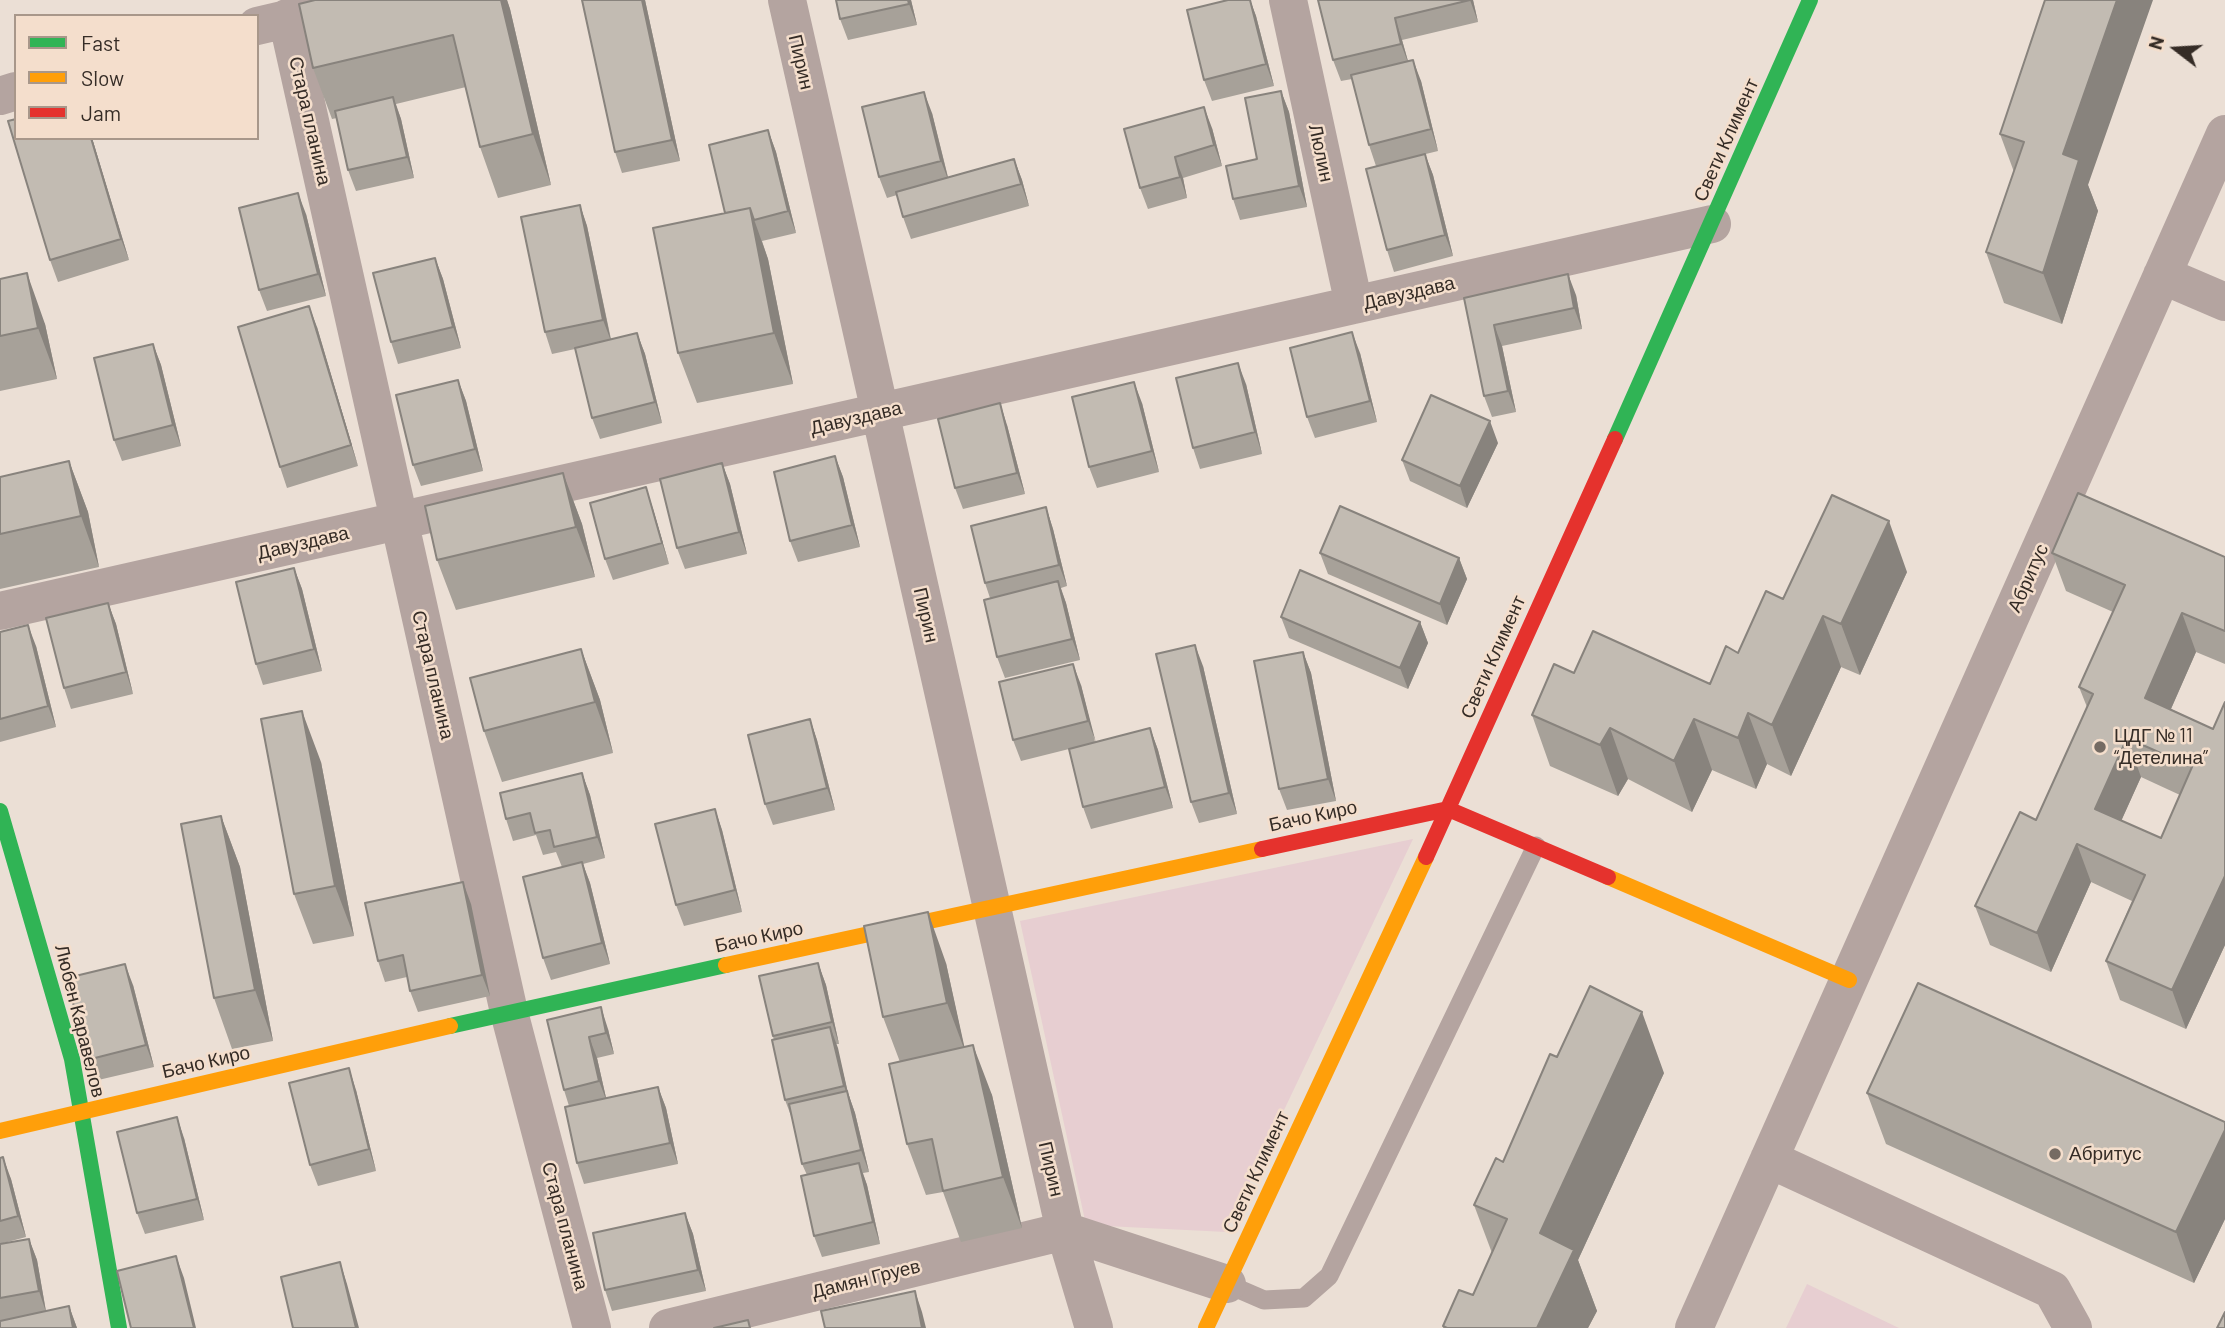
<!DOCTYPE html>
<meta charset="utf-8">
<style>
body{margin:0}
#map{position:relative;width:2225px;height:1328px;overflow:hidden;background:#ebdfd5;font-family:Barlow,sans-serif}
canvas{display:block}
.legend{position:absolute;left:14px;top:14px;width:245px;height:126px;box-sizing:border-box;background:#f4decc;border:2px solid #a8978a;margin:0;padding:9px 12px;list-style:none;font-size:21px;color:#352c26}
.legend li{display:flex;align-items:center;gap:14px;height:35px}
.legend b{width:35px;border:2px solid #a8978a}
.north{position:absolute;left:2141px;top:14px;width:70px;height:70px;-webkit-text-stroke:5px #f4decc;paint-order:stroke;rotate:287deg;font-size:19px;font-weight:700;line-height:28px;text-align:center;color:#352c26}
.north::after{content:'';display:block;margin:auto;width:24px;height:32px;background:#352c26;clip-path:polygon(50% 0,100% 100%,50% 72%,0 100%)}
</style>
<div id="map">
<canvas width="2225" height="1328"></canvas>
<ul class="legend">
<li><b style="height:9px;background:#30b455"></b>Fast</li>
<li><b style="height:9px;background:#ff9f0a"></b>Slow</li>
<li><b style="height:9px;background:#e5322d"></b>Jam</li>
</ul>
<div class="north">N</div>
</div>
<script>
const g = document.querySelector('canvas').getContext('2d');
g.lineJoin = 'round';
function fill(path, color) { g.fillStyle = color; g.fill(path, 'evenodd'); }
const shape = rows => new Path2D(rows.map(r => 'M' + r).join(''));
function stroke(path, color, width, dash) { g.strokeStyle = color; g.lineWidth = width; g.lineCap = dash ? 'butt' : 'round'; g.setLineDash(dash || []); g.stroke(path); }
function drawText(font, color, halo, rows, align = 'center') {
  g.font = font + ' Barlow,sans-serif'; g.lineWidth = 5; g.setLineDash([]); g.textBaseline = 'middle'; g.strokeStyle = halo; g.fillStyle = color; for (const [text, x, y, turn = 0] of rows) {
    g.save(); g.translate(x, y); g.rotate((+turn || 0) * Math.PI / 180); g.textAlign = isNaN(turn) ? turn : align; if (halo) g.strokeText(text, 0, 0); g.fillText(text, 0, 0); g.restore();
  }
}
const green = shape([
 [1413,839,1226,1232,1086,1225,1020,921],
 [1807,1284,1899,1328,1786,1328]
]);
const lane = shape([
 [1227,1284,1264,1300,1304,1298,1329,1276,1536,846]
]);
const street = shape([
 [1288,0,1354,305],
 [287,18,509,1012,592,1328],
 [257,26,368,0],
 [0,96,16,91],
 [2162,275,2225,302],
 [0,611,1712,224],
 [1769,1159,2052,1290,2073,1328],
 [668,1328,1065,1231,787,0],
 [1094,1328,1065,1231,1227,1284],
 [1694,1328,2225,134]
]);
const fast = shape([
 [1615,439,1810,0],
 [0,811,72,1059,119,1328],
 [450,1026,726,965]
]);
const slow = shape([
 [1608,877,1849,980],
 [726,965,1262,849],
 [0,1131,450,1026],
 [1206,1328,1426,857]
]);
const jam = shape([
 [1262,849,1448,809,1608,877],
 [1426,857,1615,439]
]);
const wall = shape([
 [315,0,507,0,510,9,551,185,498,198,480,147,466,87,396,104,401,119,414,178,356,191,348,170,337,118,332,119,313,68],
 [645,0,680,161,622,173,615,152],
 [911,0,917,25,848,40,840,19],
 [1228,0,1250,0,1256,16,1274,86,1212,101,1204,80],
 [1318,0,1473,0,1478,22,1402,40,1408,61,1421,81,1438,151,1381,165,1425,154,1433,175,1453,256,1394,272,1387,250,1376,166,1369,145,1352,79,1341,81,1333,60],
 [2045,0,2088,185,2098,211,2062,324,2004,303,1986,252,2014,172,2000,134],
 [1281,91,1289,112,1307,207,1240,220,1233,199,1257,159],
 [932,113,948,177,1014,159,1022,180,1029,206,911,239,903,217,897,195,887,198,879,177],
 [1212,128,1222,166,1183,178,1187,198,1148,209,1140,188,1124,129],
 [768,130,776,152,796,233,762,241,768,259,793,384,697,403,678,353,725,213],
 [16,138,92,138,129,260,58,282,50,260],
 [580,205,587,226,611,339,637,333,645,354,662,423,600,439,592,418,575,349,552,354,545,332],
 [306,214,326,296,267,311,259,290],
 [435,258,443,279,461,348,398,364,391,342],
 [0,279,45,324,57,379,0,391],
 [1576,295,1582,329,1502,346,1516,412,1492,417,1484,396,1464,298],
 [317,327,358,466,287,488,280,467],
 [153,344,161,365,181,446,122,461,114,440],
 [1360,353,1377,422,1315,438,1307,417],
 [458,380,466,401,483,471,421,486,413,465],
 [1246,384,1262,454,1200,469,1193,448],
 [1142,403,1159,472,1097,488,1089,467],
 [1007,425,1025,494,963,509,955,488],
 [1498,443,1467,508,1410,481,1402,460],
 [835,456,843,477,860,547,798,562,790,541],
 [69,461,88,512,99,567,0,589,0,477],
 [722,463,730,484,747,554,685,569,677,548],
 [563,473,582,524,595,577,456,610,437,560],
 [1046,507,1053,529,1067,586,1061,588,1066,603,1080,660,1005,678,997,657,990,598,985,583],
 [653,509,669,564,613,580,605,559],
 [1320,553,1459,558,1467,579,1447,625,1328,574],
 [2052,553,2225,557,2225,664,2196,652,2171,709,2213,729,2225,702,2225,945,2186,1029,2120,1000,2106,961,2132,901,2091,882,2051,972,1990,945,1975,906,2036,820,2087,707,2079,687,2113,612,2066,591],
 [2141,777,2180,795,2161,838,2121,821],
 [294,568,302,589,322,671,263,685,256,664],
 [1907,572,1860,675,1841,667,1791,776,1767,764,1756,789,1712,770,1692,812,1628,779,1618,796,1550,766,1532,715,1574,673,1710,684,1738,653,1783,599],
 [108,603,116,624,133,694,71,709,64,688],
 [1281,617,1420,622,1428,643,1408,689,1289,638],
 [0,632,36,646,56,727,0,742],
 [581,649,600,700,613,753,502,782,484,731],
 [1303,652,1311,673,1336,801,1287,810,1279,789],
 [1203,666,1237,814,1199,823,1191,802],
 [1081,685,1095,742,1150,728,1158,750,1173,808,1091,829,1083,807,1069,749,1021,761,1013,740],
 [810,719,817,740,835,810,773,825,765,804],
 [321,762,354,936,313,944,294,894],
 [582,773,590,795,605,858,583,864,590,883,610,964,551,980,543,958,562,867,556,852,543,855,536,835,513,841,506,819],
 [715,809,722,830,742,912,684,926,676,905],
 [221,816,240,867,273,1041,232,1049,214,998],
 [471,904,490,996,418,1012,410,991,407,977,385,982,378,961],
 [818,963,826,985,839,1044,836,1044,848,1093,855,1113,869,1172,863,1173,867,1185,880,1244,822,1257,814,1236,807,1175,802,1164,793,1121,785,1100,773,1036],
 [946,963,964,1047,992,1095,1022,1228,961,1242,943,1192,926,1195,907,1144,900,1062,883,1017],
 [133,985,154,1067,94,1081,87,1060],
 [547,1020,608,1029,614,1054,597,1058,606,1098,658,1087,666,1108,678,1164,584,1184,577,1163,569,1106,564,1090],
 [1557,1057,1664,1073,1578,1260,1597,1311,1588,1328,1443,1328,1443,1326,1473,1295,1492,1253,1474,1205,1503,1162],
 [356,1090,376,1171,318,1186,310,1165],
 [1867,1093,2225,1122,2225,1219,2194,1283,1886,1144],
 [184,1138,204,1220,145,1234,137,1213],
 [0,1158,11,1179,26,1237,0,1244],
 [685,1213,693,1234,706,1291,612,1311,605,1290],
 [29,1239,37,1260,46,1311,69,1306,77,1328,0,1328,0,1244]
]);
const shadedWall = shape([
 [501,0,507,0,510,9,551,185,533,134],
 [642,0,645,0,680,161,672,140],
 [908,0,911,0,917,25,909,4],
 [1250,0,1256,16,1274,86,1266,64],
 [1470,0,1473,0,1478,22],
 [2117,0,2153,0,2088,185,2098,211,2062,324,2043,273,2063,154],
 [1395,18,1402,40,1409,65,1401,44],
 [1413,60,1421,81,1438,151,1431,129],
 [1281,91,1289,112,1307,207,1299,186],
 [924,92,932,113,949,182,941,161],
 [393,97,401,119,414,178,407,157],
 [1204,107,1212,128,1222,166,1214,145],
 [768,130,776,152,796,233,788,211],
 [91,138,92,138,129,260,121,239],
 [1425,154,1433,175,1453,256,1445,235],
 [1175,157,1183,178,1187,198,1180,177],
 [1014,159,1022,180,1029,206,1021,184],
 [298,193,306,214,326,296,318,274],
 [580,205,587,226,611,341,603,320],
 [750,208,768,259,793,384,774,333],
 [435,258,443,279,461,348,453,327],
 [27,273,45,324,57,379,38,328],
 [1568,274,1576,295,1582,329,1574,308],
 [309,306,317,327,358,466,351,445],
 [1494,325,1502,346,1516,412,1508,391],
 [1352,332,1360,353,1377,422,1370,401],
 [637,333,645,354,662,423,655,402],
 [153,344,161,365,181,446,173,425],
 [1238,363,1246,384,1262,454,1255,432],
 [458,380,466,401,483,471,475,449],
 [1134,382,1142,403,1159,472,1152,451],
 [1000,403,1007,425,1025,494,1017,473],
 [1490,421,1498,443,1467,508,1460,486],
 [835,456,843,477,860,547,852,525],
 [69,461,88,512,99,567,81,516],
 [722,463,730,484,747,554,739,532],
 [563,473,582,524,595,577,576,527],
 [646,487,653,509,669,564,662,543],
 [1046,507,1053,529,1067,586,1059,565],
 [1889,521,1907,572,1860,675,1841,624],
 [1459,558,1467,579,1447,625,1440,604],
 [294,568,302,589,322,671,314,649],
 [1058,581,1066,603,1080,660,1072,639],
 [108,603,116,624,133,694,126,672],
 [2182,613,2196,652,2159,736,2145,698],
 [1823,616,1841,667,1791,776,1772,725],
 [1420,622,1428,643,1408,689,1400,668],
 [28,625,36,646,56,727,48,706],
 [1195,645,1203,666,1237,814,1229,793],
 [581,649,600,700,613,753,595,702],
 [1303,652,1311,673,1336,801,1328,779],
 [1073,664,1081,685,1096,743,1088,721],
 [302,711,321,762,354,936,335,886],
 [1748,713,1767,764,1756,789,1738,738],
 [810,719,817,740,835,810,827,788],
 [1694,719,1712,770,1692,812,1674,761],
 [1150,728,1158,750,1173,808,1165,787],
 [1610,728,1628,779,1618,796,1600,745],
 [2127,738,2141,777,2109,848,2095,809],
 [582,773,590,795,605,858,597,837],
 [715,809,722,830,742,912,735,890],
 [221,816,240,867,273,1041,255,990],
 [2077,844,2091,882,2051,972,2037,933],
 [582,862,590,883,610,964,602,943],
 [2225,876,2225,945,2186,1029,2172,990],
 [463,882,471,904,490,996,482,975],
 [928,912,946,963,966,1054,947,1003],
 [818,963,826,985,839,1044,832,1022],
 [125,964,133,985,154,1067,146,1045],
 [601,1007,608,1029,614,1054,606,1033],
 [1642,1012,1664,1073,1578,1260,1597,1311,1588,1328,1537,1328,1540,1233],
 [830,1027,838,1048,848,1093,855,1113,869,1172,861,1150,851,1106,844,1086],
 [589,1037,597,1058,607,1102,599,1081],
 [973,1045,992,1095,1022,1228,1003,1177],
 [349,1068,356,1090,376,1171,369,1149],
 [658,1087,666,1108,678,1164,670,1143],
 [177,1117,184,1138,204,1220,197,1199],
 [2225,1130,2225,1219,2194,1283,2176,1232],
 [3,1157,11,1179,26,1237,18,1216],
 [859,1163,867,1185,880,1244,873,1222],
 [685,1213,693,1234,706,1291,698,1270],
 [29,1239,37,1260,46,1312,39,1291],
 [176,1256,184,1278,196,1328,194,1328],
 [340,1262,347,1284,359,1328,356,1328],
 [915,1291,922,1312,926,1328,922,1328],
 [69,1306,77,1328,73,1328]
]);
const building = shape([
 [315,0,501,0,533,134,480,147,453,35,313,68,299,4,315,0],
 [582,0,642,0,672,140,615,152,582,0],
 [836,0,908,0,909,4,840,19,836,0],
 [1228,0,1250,0,1266,64,1204,80,1187,10,1228,0],
 [1318,0,1470,0,1395,18,1401,44,1333,60,1318,0],
 [2045,0,2117,0,2063,154,2079,160,2043,273,1986,252,2024,142,2000,134,2045,0],
 [1413,60,1431,129,1369,145,1351,75,1413,60],
 [1281,91,1299,186,1233,199,1226,166,1257,159,1245,98,1281,91],
 [924,92,941,161,879,177,862,107,924,92],
 [393,97,407,157,348,170,335,111,393,97],
 [1204,107,1214,145,1175,157,1180,177,1140,188,1124,129,1204,107],
 [16,119,16,138,91,138,121,239,50,260,8,121,16,119],
 [768,130,788,211,754,220,750,208,725,213,709,145,768,130],
 [1425,154,1445,235,1387,250,1366,169,1425,154],
 [1014,159,1021,184,903,217,896,192,1014,159],
 [298,193,318,274,259,290,239,208,298,193],
 [580,205,603,320,545,332,521,217,580,205],
 [750,208,774,333,678,353,653,228,750,208],
 [435,258,453,327,391,342,373,273,435,258],
 [27,273,38,328,0,336,0,279,27,273],
 [1568,274,1574,308,1494,325,1508,391,1484,396,1464,298,1568,274],
 [309,306,351,445,280,467,238,327,309,306],
 [1352,332,1370,401,1307,417,1290,348,1352,332],
 [637,333,655,402,592,418,575,348,637,333],
 [153,344,173,425,114,440,94,358,153,344],
 [1238,363,1255,432,1193,448,1176,378,1238,363],
 [458,380,475,449,413,465,396,395,458,380],
 [1134,382,1152,451,1089,467,1072,397,1134,382],
 [1431,395,1490,421,1460,486,1402,460,1431,395],
 [1000,403,1017,473,955,488,938,419,1000,403],
 [835,456,852,525,790,541,774,472,835,456],
 [69,461,81,516,0,534,0,477,69,461],
 [722,463,739,532,677,548,660,479,722,463],
 [563,473,576,527,437,560,425,506,563,473],
 [646,487,662,543,605,559,590,503,646,487],
 [2078,493,2225,557,2225,631,2182,613,2145,698,2213,729,2225,702,2225,876,2172,990,2106,961,2145,875,2077,844,2037,933,1975,906,2020,812,2036,820,2093,694,2079,687,2125,585,2052,553,2078,493],
 [2127,738,2192,767,2161,838,2095,809,2127,738],
 [1832,495,1889,521,1841,624,1823,616,1772,725,1748,713,1738,738,1694,719,1674,761,1610,728,1600,745,1532,715,1554,664,1574,673,1593,631,1710,684,1726,646,1738,653,1766,591,1783,599,1832,495],
 [1340,506,1459,558,1440,604,1320,553,1340,506],
 [1046,507,1059,565,985,583,971,526,1046,507],
 [294,568,314,649,256,664,236,582,294,568],
 [1300,570,1420,622,1400,668,1281,617,1300,570],
 [1058,581,1072,639,997,657,984,600,1058,581],
 [108,603,126,672,64,688,46,618,108,603],
 [28,625,48,706,0,719,0,632,28,625],
 [1195,645,1229,793,1191,802,1156,654,1195,645],
 [581,649,595,702,484,731,470,678,581,649],
 [1303,652,1328,779,1279,789,1254,661,1303,652],
 [1073,664,1088,721,1013,740,999,682,1073,664],
 [302,711,335,886,294,894,261,719,302,711],
 [810,719,827,788,765,804,748,735,810,719],
 [1150,728,1165,787,1083,807,1069,749,1150,728],
 [582,773,597,837,554,847,550,830,535,833,530,813,506,819,500,793,582,773],
 [715,809,735,890,676,905,655,824,715,809],
 [221,816,255,990,214,998,181,824,221,816],
 [582,862,602,943,543,958,523,877,582,862],
 [463,882,482,975,410,991,403,955,378,961,365,903,463,882],
 [928,912,947,1003,883,1017,864,926,928,912],
 [818,963,832,1022,773,1036,759,976,818,963],
 [125,964,146,1045,87,1060,67,978,125,964],
 [1918,983,2225,1122,2225,1130,2176,1232,1867,1093,1918,983],
 [1590,986,1642,1012,1540,1233,1574,1250,1537,1328,1447,1328,1443,1326,1459,1290,1473,1295,1507,1219,1474,1205,1496,1158,1503,1162,1550,1054,1557,1057,1590,986],
 [601,1007,606,1033,589,1037,599,1081,564,1090,547,1020,601,1007],
 [830,1027,844,1086,785,1100,772,1040,830,1027],
 [973,1045,1003,1177,943,1191,932,1139,907,1144,889,1064,973,1045],
 [349,1068,369,1149,310,1165,289,1083,349,1068],
 [658,1087,670,1143,577,1163,565,1107,658,1087],
 [847,1091,861,1150,802,1164,789,1104,847,1091],
 [177,1117,197,1199,137,1213,117,1132,177,1117],
 [3,1157,18,1216,0,1221,0,1158,3,1157],
 [859,1163,873,1222,814,1236,801,1176,859,1163],
 [685,1213,698,1270,605,1290,593,1233,685,1213],
 [29,1239,39,1291,0,1298,0,1244,29,1239],
 [176,1256,194,1328,131,1328,117,1271,176,1256],
 [340,1262,356,1328,293,1328,281,1277,340,1262],
 [915,1291,922,1328,825,1328,821,1311,915,1291],
 [69,1306,73,1328,0,1328,0,1321,69,1306],
 [2225,1312,2225,1328,2217,1328,2225,1312],
 [748,1320,750,1328,714,1328,748,1320]
]);
const markers = [
 [2100,747,7,"#756b63"],
 [2055,1154,7,"#756b63"]
];
const streetNames = [
 ["Пирин",801,62,77],
 ["Стара планина",310,121,77],
 ["Свети Климент",1726,140,-66],
 ["Люлин",1321,153,78],
 ["Давуздава",1409,293,-13],
 ["Давуздава",856,418,-13],
 ["Давуздава",303,543,-13],
 ["Абритус",2028,578,-66],
 ["Пирин",926,615,77],
 ["Свети Климент",1493,657,-66],
 ["Стара планина",433,675,77],
 ["Бачо Киро",1313,816,-12],
 ["Бачо Киро",759,937,-12],
 ["Любен Каравелов",80,1021,76],
 ["Бачо Киро",206,1062,-13],
 ["Пирин",1051,1169,77],
 ["Свети Климент",1256,1172,-65],
 ["Стара планина",565,1226,75],
 ["Дамян Груев",866,1279,-14]
];
const poiNames = [
 ["ЦДГ № 11",2114,736],
 ["“Детелина”",2114,758],
 ["Абритус",2069,1154]
];
fill(green, '#e7ced1');
stroke(lane, '#b4a4a0', 19);
stroke(street, '#b4a4a0', 38);
stroke(fast, '#30b455', 16);
stroke(slow, '#ff9f0a', 16);
stroke(jam, '#e5322d', 16);
fill(wall, '#a7a199');
fill(shadedWall, '#88837d');
fill(building, '#c2bbb2');
stroke(building, '#88837d', 2);
for (const [x, y, r, color] of markers) { const dot = new Path2D(); dot.arc(x, y, r, 0, 2 * Math.PI); g.fillStyle = color; g.fill(dot); stroke(dot, '#f4decc', 2.5); }
drawText('19px', '#352c26', '#f4decc', streetNames);
drawText('19px', '#352c26', '#f4decc', poiNames, 'left');
</script>
